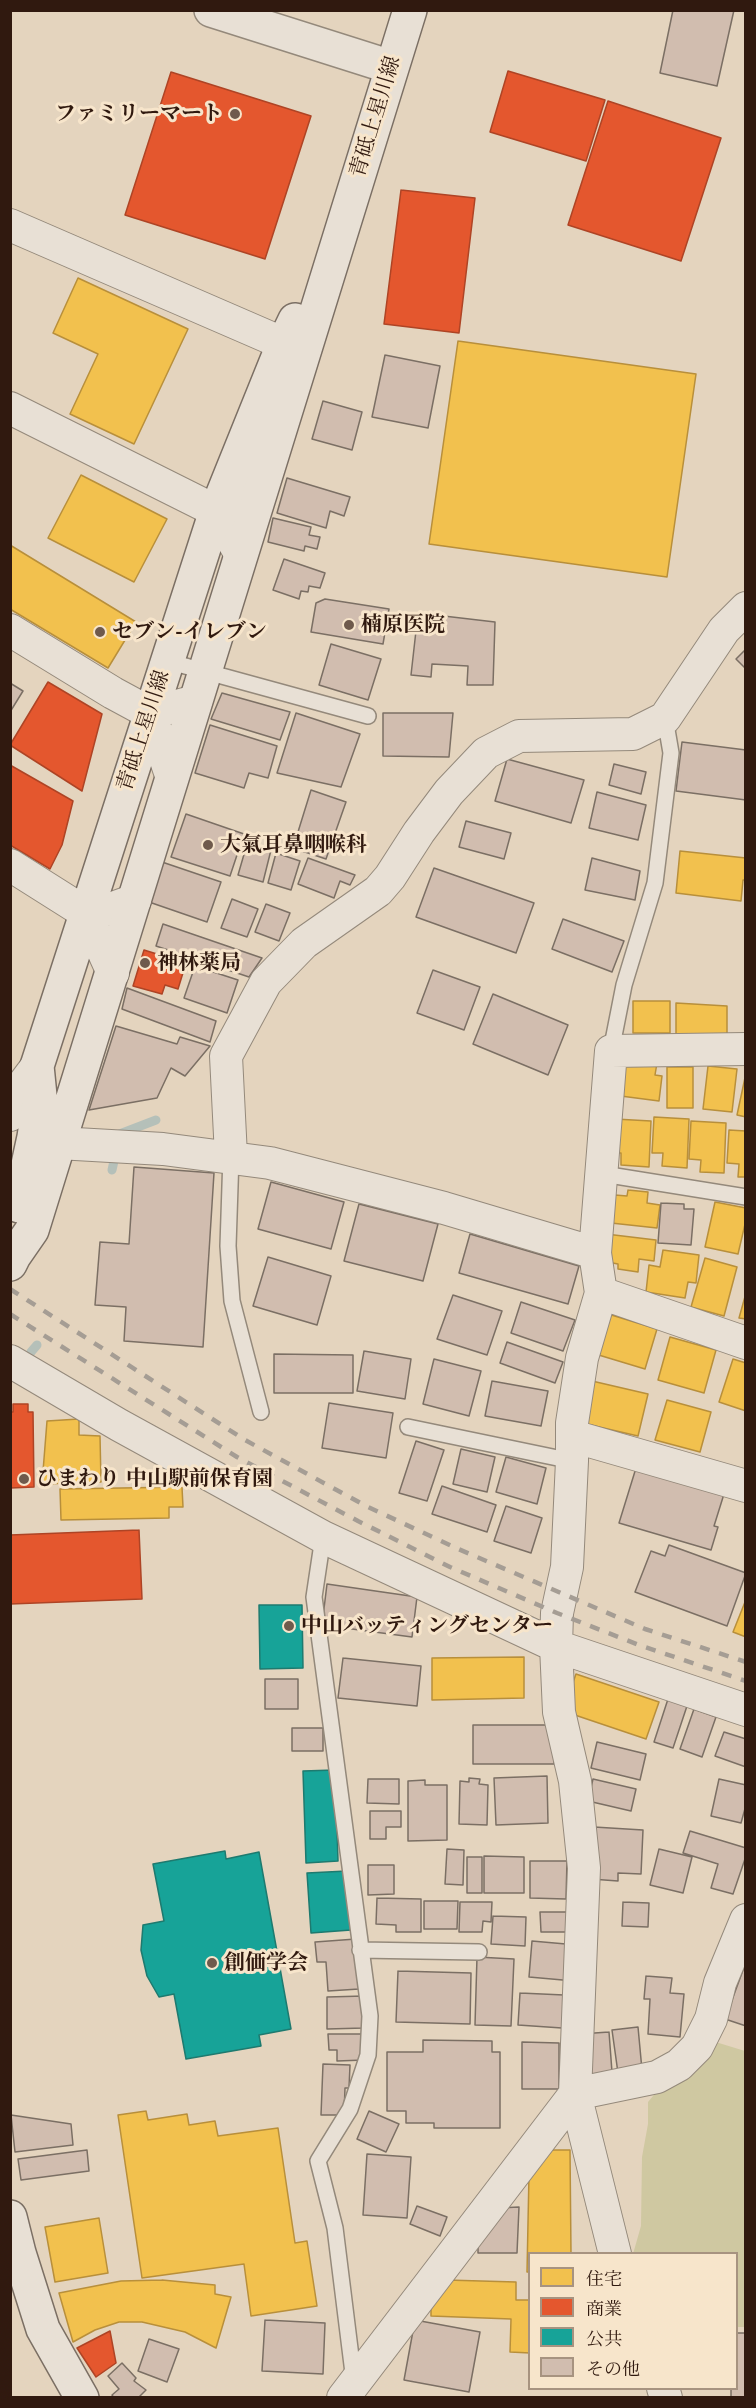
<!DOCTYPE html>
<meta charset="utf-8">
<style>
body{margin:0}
#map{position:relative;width:756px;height:2408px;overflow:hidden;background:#e4d4be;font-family:"Old Standard TT","Noto Serif JP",serif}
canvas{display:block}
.frame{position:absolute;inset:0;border:12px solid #30190f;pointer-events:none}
.legend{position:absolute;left:528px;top:2252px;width:210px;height:138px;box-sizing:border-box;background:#f7e5cb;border:2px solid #a79380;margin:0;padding:8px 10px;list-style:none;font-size:18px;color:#30190f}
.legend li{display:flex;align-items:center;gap:12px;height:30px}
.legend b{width:30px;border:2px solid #a79380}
</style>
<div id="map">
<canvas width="756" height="2408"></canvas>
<div class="frame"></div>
<ul class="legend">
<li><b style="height:16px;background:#f2c14e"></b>住宅</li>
<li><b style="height:16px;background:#e4572e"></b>商業</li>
<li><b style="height:16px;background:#17a398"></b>公共</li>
<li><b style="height:16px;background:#d1bdaf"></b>その他</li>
</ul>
</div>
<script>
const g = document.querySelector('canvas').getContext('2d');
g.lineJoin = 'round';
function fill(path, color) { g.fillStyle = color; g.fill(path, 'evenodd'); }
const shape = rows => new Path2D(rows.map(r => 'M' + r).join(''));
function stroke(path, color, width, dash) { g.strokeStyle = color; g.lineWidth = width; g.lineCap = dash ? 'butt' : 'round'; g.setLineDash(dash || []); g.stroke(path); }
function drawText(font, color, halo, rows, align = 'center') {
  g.font = font + ' "Old Standard TT","Noto Serif JP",serif'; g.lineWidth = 6; g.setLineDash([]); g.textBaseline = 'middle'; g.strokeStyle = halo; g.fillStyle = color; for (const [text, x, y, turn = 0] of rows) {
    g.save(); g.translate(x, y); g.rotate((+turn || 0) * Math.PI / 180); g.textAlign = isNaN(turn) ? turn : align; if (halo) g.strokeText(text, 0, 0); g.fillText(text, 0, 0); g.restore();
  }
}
const green = shape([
 [709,2040,745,2051,745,2327,737,2327,736,2254,633,2254,641,2226,642,2157,648,2124,648,2102,658,2090]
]);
const homes = shape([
 [78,278,188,329,134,444,70,414,98,354,53,333,78,278],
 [458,341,696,374,667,577,429,544,458,341],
 [81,475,167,519,134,582,48,538,81,475],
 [10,545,136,622,108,668,10,609,10,545],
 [680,851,746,858,746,880,743,880,741,901,676,893,680,851],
 [633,1001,670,1001,670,1033,633,1033,633,1001],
 [676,1003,727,1006,727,1040,676,1040,676,1003],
 [618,1058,657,1063,655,1075,662,1076,659,1101,613,1095,618,1058],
 [708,1066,737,1069,732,1112,703,1109,708,1066],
 [667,1067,693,1067,693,1108,667,1108,667,1067],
 [746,1073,746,1117,737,1115,746,1073],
 [654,1117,689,1119,687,1168,662,1166,663,1153,652,1153,654,1117],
 [615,1119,651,1121,649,1167,621,1165,621,1153,612,1153,615,1119],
 [691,1121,726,1123,724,1173,700,1172,701,1160,689,1159,691,1121],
 [729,1130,746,1131,746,1177,738,1177,739,1164,727,1163,729,1130],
 [628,1190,648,1192,647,1203,660,1205,657,1228,611,1223,615,1195,627,1196,628,1190],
 [715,1202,746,1208,746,1220,738,1254,705,1247,715,1202],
 [606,1234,656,1240,654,1261,639,1259,638,1272,618,1269,618,1264,602,1261,606,1234],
 [663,1250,699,1255,696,1283,688,1282,685,1298,646,1292,649,1265,660,1267,663,1250],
 [705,1258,737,1267,724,1316,691,1307,705,1258],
 [746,1293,746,1319,739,1318,746,1293],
 [605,1313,657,1329,645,1369,592,1353,605,1313],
 [670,1337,716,1350,704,1393,658,1380,670,1337],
 [733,1359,746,1363,746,1411,719,1402,733,1359],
 [592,1381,648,1394,638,1436,582,1423,592,1381],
 [667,1400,711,1412,700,1452,655,1440,667,1400],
 [79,1419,79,1435,100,1436,101,1482,42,1484,47,1421,79,1419],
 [182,1487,183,1507,169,1507,169,1518,61,1520,60,1489,182,1487],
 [745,1602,746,1603,746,1637,733,1632,745,1602],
 [524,1657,524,1698,432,1700,432,1658,524,1657],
 [576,1674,659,1702,646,1739,563,1711,576,1674],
 [146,2111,148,2120,187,2114,189,2125,215,2121,218,2136,278,2128,295,2243,307,2241,317,2306,251,2316,244,2264,142,2278,118,2115,146,2111],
 [548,2150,570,2150,571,2254,530,2254,530,2272,527,2272,529,2174,548,2150],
 [99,2218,108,2273,55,2282,45,2227,99,2218],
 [162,2280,215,2285,215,2294,231,2297,216,2348,185,2332,142,2322,119,2322,95,2330,73,2342,59,2293,121,2281,162,2280],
 [446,2280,516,2282,516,2300,530,2300,530,2353,510,2352,511,2319,431,2316,431,2295,446,2280]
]);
const shops = shape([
 [508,71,605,100,586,161,490,132,508,71],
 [171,72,311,116,265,259,125,215,171,72],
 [608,101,721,138,681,261,568,225,608,101],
 [401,190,475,198,459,333,384,324,401,190],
 [48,682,102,714,82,791,10,745,48,682],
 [10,765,73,801,62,845,50,869,10,845,10,765],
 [144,950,186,963,178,989,165,985,162,994,133,986,144,950],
 [13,1404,28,1404,28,1412,33,1412,34,1487,10,1488,10,1412,13,1412,13,1404],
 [139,1530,142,1599,10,1604,10,1535,139,1530],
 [110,2331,116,2363,96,2377,77,2348,110,2331]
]);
const public = shape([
 [259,1605,302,1605,303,1668,260,1669,259,1605],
 [335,1770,338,1861,306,1863,303,1771,335,1770],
 [225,1851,226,1859,259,1852,291,2029,259,2035,261,2046,186,2059,174,1994,159,1997,147,1976,141,1950,143,1925,164,1921,153,1864,225,1851],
 [347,1871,351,1930,311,1933,307,1873,347,1871]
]);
const stream = shape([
 [117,1135,156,1120],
 [112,1170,116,1152],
 [31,1352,37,1345]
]);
const building = shape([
 [673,10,734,10,717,86,660,73,673,10],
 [385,355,440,366,428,428,372,417,385,355],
 [323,401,362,412,352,450,312,439,323,401],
 [287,478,350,497,344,516,330,511,326,528,277,513,287,478],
 [273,518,311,527,309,535,320,537,317,549,305,546,304,551,268,542,273,518],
 [284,559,325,573,320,588,309,586,308,592,301,591,299,599,273,590,284,559],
 [325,599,389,609,383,644,311,632,316,603,325,599],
 [418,613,495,622,493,685,467,685,468,666,432,664,431,677,411,675,418,613],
 [331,644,381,659,368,700,319,685,331,644],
 [746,649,746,669,736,659,746,649],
 [10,683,23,691,10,712,10,683],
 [222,693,290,712,280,740,211,719,222,693],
 [296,713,360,734,341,787,277,773,296,713],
 [383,713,453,713,449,757,383,756,383,713],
 [210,725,277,746,268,778,249,773,244,788,195,773,210,725],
 [682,742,746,750,746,800,676,791,682,742],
 [507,759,584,780,571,823,495,801,507,759],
 [614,764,646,772,641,794,609,785,614,764],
 [311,790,346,802,326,859,293,848,311,790],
 [597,792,646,805,638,840,589,828,597,792],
 [186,814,244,834,230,876,171,857,186,814],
 [466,821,511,833,504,859,459,847,466,821],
 [247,844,271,850,263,882,238,875,247,844],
 [276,853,300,861,291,890,268,883,276,853],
 [308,858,355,875,350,885,340,881,334,898,298,884,308,858],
 [592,858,640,871,635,900,585,890,592,858],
 [162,862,221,882,207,922,149,902,162,862],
 [434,868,534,903,516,953,416,917,434,868],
 [232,899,258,909,247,937,221,928,232,899],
 [266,904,290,913,279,941,255,932,266,904],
 [563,919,624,941,612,972,552,949,563,919],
 [163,924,262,958,249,977,156,946,163,924],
 [195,966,238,980,227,1013,184,998,195,966],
 [433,970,480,987,464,1030,417,1013,433,970],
 [127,988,216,1021,210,1042,122,1009,127,988],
 [493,994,568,1025,548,1075,473,1044,493,994],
 [116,1026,177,1044,180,1037,210,1046,185,1076,171,1068,157,1098,89,1110,116,1026],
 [134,1167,214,1173,203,1347,124,1341,126,1307,95,1305,100,1242,129,1244,134,1167],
 [271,1182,344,1202,331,1249,258,1229,271,1182],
 [661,1203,684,1204,684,1209,694,1209,691,1245,658,1243,661,1203],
 [359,1204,438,1224,423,1281,344,1261,359,1204],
 [470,1234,579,1266,568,1304,459,1273,470,1234],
 [268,1257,331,1276,317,1325,253,1306,268,1257],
 [453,1295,502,1311,487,1355,437,1339,453,1295],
 [521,1302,575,1320,563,1351,511,1333,521,1302],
 [507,1342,563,1362,555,1383,500,1363,507,1342],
 [364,1351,411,1359,405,1399,357,1391,364,1351],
 [274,1354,353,1355,353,1393,274,1393,274,1354],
 [434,1359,481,1371,469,1416,423,1404,434,1359],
 [492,1381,548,1391,541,1426,485,1416,492,1381],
 [329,1403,393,1413,386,1458,322,1448,329,1403],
 [416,1441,444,1450,427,1501,399,1493,416,1441],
 [461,1449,495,1457,487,1492,453,1484,461,1449],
 [506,1457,546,1468,537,1504,496,1492,506,1457],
 [636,1468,724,1494,714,1526,718,1527,711,1550,619,1523,636,1468],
 [442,1486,496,1505,487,1532,432,1514,442,1486],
 [506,1506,542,1518,531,1553,494,1541,506,1506],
 [669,1545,746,1573,727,1626,635,1592,651,1551,665,1556,669,1545],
 [327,1584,417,1597,412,1637,322,1625,327,1584],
 [343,1658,421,1666,417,1706,338,1698,343,1658],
 [265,1679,298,1679,298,1709,265,1709,265,1679],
 [668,1699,687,1706,673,1748,654,1742,668,1699],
 [694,1709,716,1717,702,1757,680,1749,694,1709],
 [473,1725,555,1725,554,1764,473,1764,473,1725],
 [292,1728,323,1728,323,1751,292,1751,292,1728],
 [724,1732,746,1739,746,1767,715,1756,724,1732],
 [597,1742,646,1754,640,1780,591,1768,597,1742],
 [547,1776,548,1823,496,1825,494,1778,547,1776],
 [469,1778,480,1779,479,1784,488,1785,487,1825,459,1824,460,1781,469,1782,469,1778],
 [368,1779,399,1779,399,1804,367,1803,368,1779],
 [593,1779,636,1789,631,1811,588,1801,593,1779],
 [719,1779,746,1785,746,1805,741,1823,711,1816,719,1779],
 [425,1780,425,1785,447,1785,447,1840,408,1841,408,1781,425,1780],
 [370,1811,401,1811,401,1827,386,1827,386,1839,370,1839,370,1811],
 [594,1827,643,1830,641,1874,618,1873,618,1881,591,1879,594,1827],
 [690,1831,746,1848,746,1856,733,1894,711,1888,718,1864,683,1853,690,1831],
 [447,1849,464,1850,463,1885,445,1884,447,1849],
 [659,1849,692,1857,683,1893,650,1885,659,1849],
 [484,1856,524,1857,524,1893,484,1893,484,1856],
 [467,1857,482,1857,482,1893,467,1893,467,1857],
 [530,1861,567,1861,566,1899,530,1898,530,1861],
 [368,1865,394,1865,394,1894,368,1895,368,1865],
 [377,1898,421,1899,421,1932,396,1932,396,1925,376,1924,377,1898],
 [424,1901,458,1901,457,1929,424,1929,424,1901],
 [460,1902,492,1902,491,1922,483,1921,482,1932,459,1932,460,1902],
 [623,1902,649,1903,648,1927,622,1926,623,1902],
 [540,1912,569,1912,569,1932,541,1932,540,1912],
 [493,1916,526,1917,525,1946,491,1944,493,1916],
 [356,1939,359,1989,328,1991,326,1962,317,1962,315,1942,356,1939],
 [532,1941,577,1945,574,1981,529,1977,532,1941],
 [477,1957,514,1959,511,2026,475,2025,477,1957],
 [746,1962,746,2026,725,2019,746,1962],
 [398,1971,471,1973,470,2024,396,2022,398,1971],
 [646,1976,672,1978,670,1993,684,1994,680,2037,648,2034,650,1999,644,1999,646,1976],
 [520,1993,564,1995,562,2028,518,2025,520,1993],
 [364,1996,364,2028,327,2029,327,1997,364,1996],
 [638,2027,642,2070,618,2073,612,2030,638,2027],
 [609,2032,612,2072,583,2075,580,2034,609,2032],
 [328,2034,364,2034,364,2060,337,2061,337,2050,329,2050,328,2034],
 [423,2040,492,2041,492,2052,500,2052,500,2128,434,2128,434,2123,406,2123,406,2111,387,2111,387,2052,423,2052,423,2040],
 [522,2042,559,2043,559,2089,522,2089,522,2042],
 [323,2064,350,2065,349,2088,345,2088,344,2115,321,2115,323,2064],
 [369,2111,399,2124,386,2152,357,2139,369,2111],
 [11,2115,71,2124,73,2145,15,2152,11,2115],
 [87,2150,89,2171,21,2180,18,2159,87,2150],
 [367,2154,411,2157,407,2218,363,2215,367,2154],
 [417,2206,447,2217,440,2236,410,2224,417,2206],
 [519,2207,517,2253,478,2253,478,2234,499,2208,519,2207],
 [265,2320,325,2323,323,2374,262,2371,265,2320],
 [415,2320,480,2332,469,2392,404,2380,415,2320],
 [736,2333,746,2333,746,2398,731,2398,731,2388,736,2388,736,2333],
 [149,2339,179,2349,167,2382,138,2371,149,2339],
 [122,2363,136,2378,134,2381,146,2390,138,2398,114,2398,112,2395,119,2389,108,2376,122,2363]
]);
const service = shape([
 [167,661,368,716],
 [611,1051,624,985,655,883,671,753,665,718],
 [231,1156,228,1246,232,1301,261,1412],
 [603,1174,746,1197],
 [408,1427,572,1461],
 [323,1537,314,1597,370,2016,368,2055,350,2109,318,2161,335,2228,354,2381],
 [360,1950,479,1952]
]);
const minor = shape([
 [10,225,303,352],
 [10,408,216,511],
 [241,555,216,511,264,480],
 [10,630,113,693,150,713],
 [172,778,150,713,196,701],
 [10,865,86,913],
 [113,973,86,913,110,909,135,900],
 [746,1049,611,1051,595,1253,601,1293,746,1343],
 [10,1115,19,1090,37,1066],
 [34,1137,58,1143,163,1149,270,1163,444,1208,595,1253],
 [231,1156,226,1056,266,982,304,943,378,891,390,877,419,832,449,792,486,753,519,736,633,734,665,718,724,630,746,608],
 [601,1293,582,1358,572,1423,572,1461,567,1567,557,1613,556,1646,559,1712,575,1781,584,1868,575,2094,615,2254],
 [10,1361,119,1425,323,1537,556,1646,746,1710],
 [572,1436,746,1486],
 [663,2388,666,2398],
 [343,2398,575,2094,657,2077,679,2065,697,2047,711,2019,720,1983,746,1920]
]);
const tertiary = shape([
 [211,10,391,67]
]);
const secondary = shape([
 [19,1206,34,1137,40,1096,37,1066,216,511,283,345,295,320],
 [10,1264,14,1256,32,1230,410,10],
 [10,2217,19,2253,43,2329,82,2398]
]);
const rail = shape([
 [10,1289,245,1440,366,1506,456,1548,645,1629,746,1662],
 [10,1314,237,1457,358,1521,450,1567,557,1613,639,1645,746,1681]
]);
const markers = [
 [235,114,6,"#6f5a4c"],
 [349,625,6,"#6f5a4c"],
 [100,632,6,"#6f5a4c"],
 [208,845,6,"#6f5a4c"],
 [145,963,6,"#6f5a4c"],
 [24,1479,6,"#6f5a4c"],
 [289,1626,6,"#6f5a4c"],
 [212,1963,6,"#6f5a4c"]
];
const poiNames = [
 ["ファミリーマート",223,114,"right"],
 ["楠原医院",361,625],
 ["セブン-イレブン",112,632],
 ["大氣耳鼻咽喉科",220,845],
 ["神林薬局",157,963],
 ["ひまわり 中山駅前保育園",36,1479],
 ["中山バッティングセンター",301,1626],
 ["創価学会",224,1963]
];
const streetNames = [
 ["青砥上星川線",376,117,-73],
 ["青砥上星川線",144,731,-72]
];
fill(green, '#cfc8a1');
fill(homes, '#f2c14e');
stroke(homes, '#b88f3b', 1.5);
fill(shops, '#e4572e');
stroke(shops, '#ae4425', 1.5);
fill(public, '#17a398');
stroke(public, '#1e7a6f', 1.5);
stroke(stream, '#b5c0b9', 9);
fill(building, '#d1bdaf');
stroke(building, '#7b6f64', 1.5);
stroke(service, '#94897b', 18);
stroke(minor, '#94897b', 34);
stroke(tertiary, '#94897b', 36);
stroke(secondary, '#7b6f64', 36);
stroke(service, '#e8e0d5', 15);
stroke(minor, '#e8e0d5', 32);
stroke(tertiary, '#e8e0d5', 33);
stroke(secondary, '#e8e0d5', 33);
stroke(rail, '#a59d94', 4.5, [10, 10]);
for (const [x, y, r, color] of markers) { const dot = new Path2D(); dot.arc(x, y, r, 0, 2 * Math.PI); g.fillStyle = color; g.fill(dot); stroke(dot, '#f7e5cb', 2); }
drawText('bold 21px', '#30190f', '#f7e5cb', poiNames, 'left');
drawText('21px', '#30190f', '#f7e5cb', streetNames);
</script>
